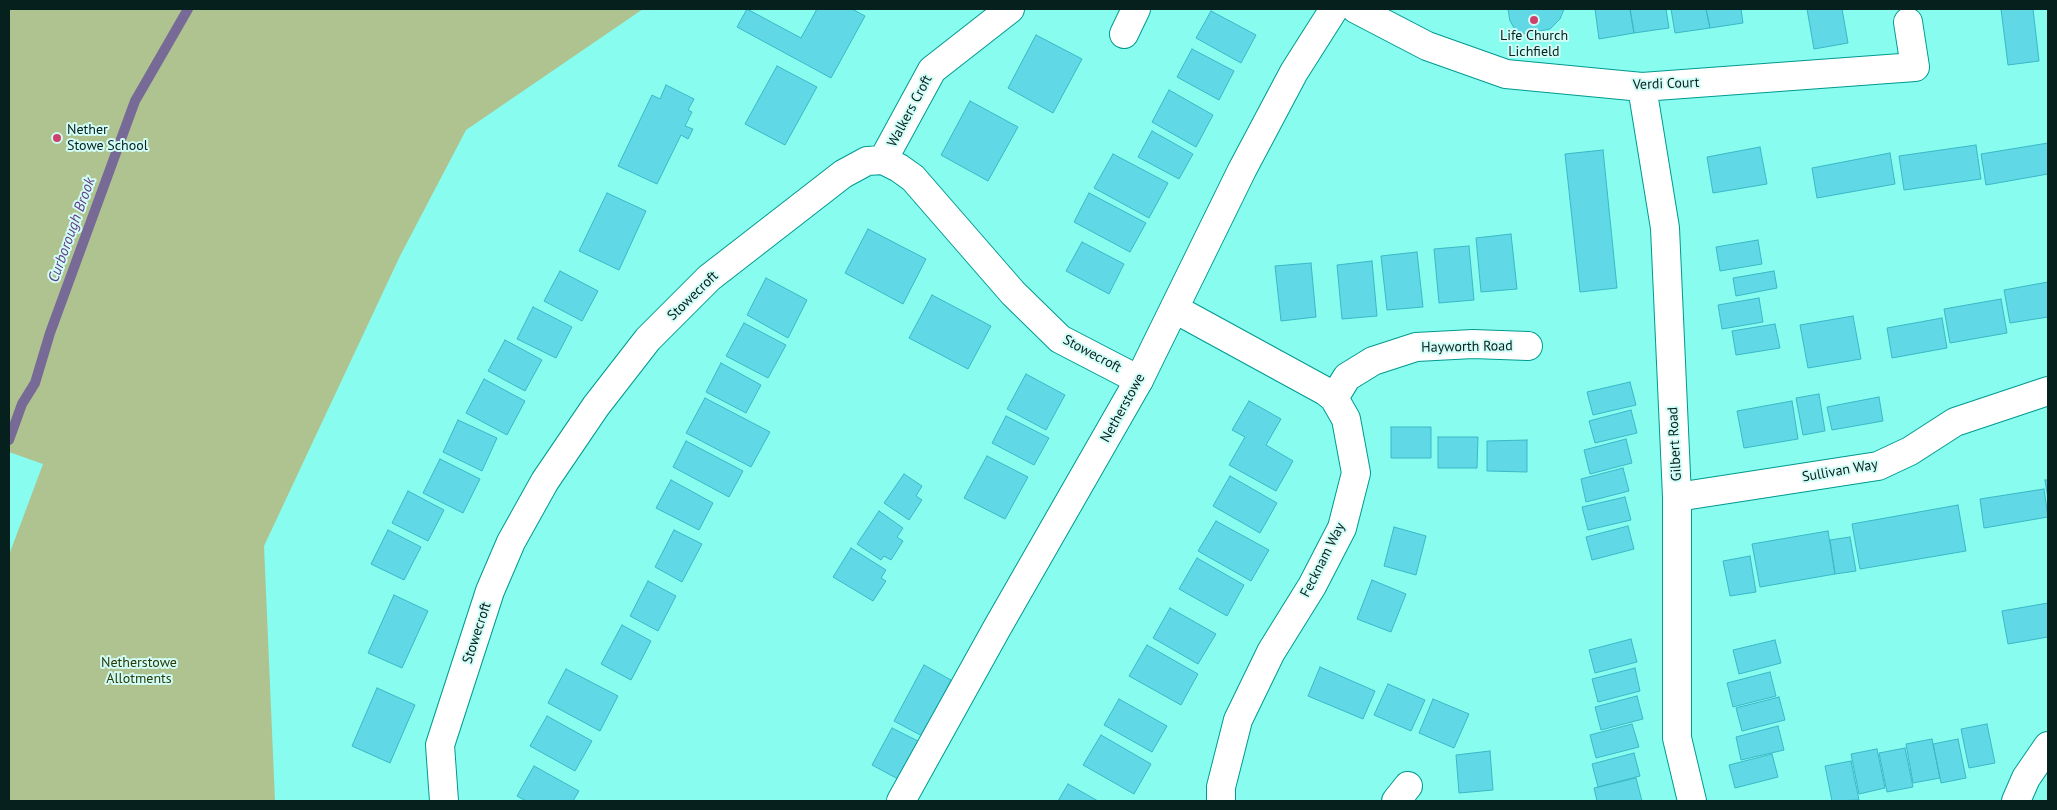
<!DOCTYPE html>
<style>
body{margin:0}
#map{position:relative;width:2057px;height:810px;overflow:hidden;background:#87fcef;font-family:"PT Sans",sans-serif}
canvas{display:block}
.frame{position:absolute;inset:0;border:10px solid #06201e;pointer-events:none}
</style>
<div id="map">
<canvas width="2057" height="810"></canvas>
<div class="frame"></div>
</div>
<script>
const g = document.querySelector('canvas').getContext('2d');
g.lineJoin = 'round';
function fill(path, color) { g.fillStyle = color; g.fill(path, 'evenodd'); }
const shape = rows => new Path2D(rows.map(r => 'M' + r).join(''));
function stroke(path, color, width, dash) { g.strokeStyle = color; g.lineWidth = width; g.lineCap = dash ? 'butt' : 'round'; g.setLineDash(dash || []); g.stroke(path); }
function drawText(font, color, halo, rows, align = 'center') {
  g.font = font + ' "PT Sans",sans-serif'; g.lineWidth = 4; g.setLineDash([]); g.textBaseline = 'middle'; g.strokeStyle = halo; g.fillStyle = color; for (const [text, x, y, turn = 0] of rows) {
    g.save(); g.translate(x, y); g.rotate((+turn || 0) * Math.PI / 180); g.textAlign = isNaN(turn) ? turn : align; if (halo) g.strokeText(text, 0, 0); g.fillText(text, 0, 0); g.restore();
  }
}
const green = shape([
 [9,9,643,9,466,130,400,256,264,546,275,801,9,801,9,555,43,464,9,452]
]);
const stream = shape([
 [9,440,22,404,35,383,50,333,135,101,188,9]
]);
const building = shape([
 [747,9,801,38,817,9,852,9,865,16,831,78,737,27,747,9],
 [1508,9,1564,9,1560,19,1550,29,1526,34,1516,31,1510,21,1508,9],
 [1595,9,1630,9,1634,33,1599,39,1595,9],
 [1630,9,1666,9,1669,28,1634,33,1630,9],
 [1671,9,1706,9,1710,28,1675,33,1671,9],
 [1706,9,1741,9,1743,23,1710,28,1706,9],
 [1807,9,1842,9,1848,43,1814,49,1807,9],
 [2001,9,2033,9,2039,61,2008,65,2001,9],
 [1211,11,1256,35,1241,63,1196,38,1211,11],
 [1036,35,1082,59,1053,113,1008,88,1036,35],
 [1192,49,1234,71,1219,100,1177,77,1192,49],
 [777,66,817,87,785,145,745,124,777,66],
 [666,85,694,99,688,110,692,112,685,126,693,129,688,139,681,135,657,184,618,166,652,95,660,99,666,85],
 [1169,90,1213,115,1196,147,1152,122,1169,90],
 [970,101,1018,127,988,181,941,155,970,101],
 [1152,131,1193,154,1179,179,1138,157,1152,131],
 [2048,143,2048,174,1986,185,1981,154,2048,143],
 [1976,145,1981,179,1904,190,1899,156,1976,145],
 [1760,147,1767,184,1713,193,1707,157,1760,147],
 [1603,150,1617,288,1580,292,1565,154,1603,150],
 [1890,153,1895,184,1817,198,1812,168,1890,153],
 [1113,154,1168,183,1149,218,1094,188,1113,154],
 [607,193,646,211,619,270,579,251,607,193],
 [1089,193,1146,223,1130,252,1074,222,1089,193],
 [868,229,926,259,903,304,845,273,868,229],
 [1511,234,1517,289,1481,292,1476,238,1511,234],
 [1758,240,1762,264,1720,271,1716,247,1758,240],
 [1082,242,1124,264,1109,294,1066,271,1082,242],
 [1469,246,1474,300,1439,303,1434,249,1469,246],
 [1417,252,1423,307,1387,310,1381,256,1417,252],
 [1372,261,1377,316,1342,319,1337,265,1372,261],
 [1311,263,1316,317,1281,321,1275,266,1311,263],
 [560,271,598,291,582,321,544,301,560,271],
 [1774,271,1777,288,1736,296,1733,278,1774,271],
 [766,278,807,300,788,338,747,315,766,278],
 [2048,282,2048,317,2010,323,2004,290,2048,282],
 [932,295,991,326,968,369,909,338,932,295],
 [1759,298,1763,322,1722,329,1718,305,1759,298],
 [2001,299,2007,333,1950,343,1944,309,2001,299],
 [533,307,572,327,556,358,517,339,533,307],
 [1853,316,1861,359,1808,368,1800,325,1853,316],
 [1942,318,1947,348,1892,358,1887,328,1942,318],
 [744,323,786,345,768,378,726,356,744,323],
 [1775,324,1780,348,1736,355,1732,331,1775,324],
 [505,340,542,360,525,391,488,371,505,340],
 [721,363,761,385,746,413,706,392,721,363],
 [1026,374,1065,395,1046,430,1007,409,1026,374],
 [484,379,525,401,507,435,466,413,484,379],
 [1630,382,1636,405,1593,415,1587,392,1630,382],
 [1819,394,1825,431,1803,435,1796,398,1819,394],
 [1879,397,1883,421,1832,430,1827,407,1879,397],
 [705,398,770,432,751,467,686,433,705,398],
 [1249,401,1281,419,1266,445,1293,461,1276,491,1229,465,1245,437,1232,430,1249,401],
 [1792,401,1798,439,1744,448,1737,411,1792,401],
 [1631,410,1637,433,1595,443,1589,421,1631,410],
 [1006,416,1049,438,1034,465,992,443,1006,416],
 [458,420,497,438,482,471,443,452,458,420],
 [1391,427,1431,427,1431,458,1391,458,1391,427],
 [1438,437,1478,437,1477,468,1438,468,1438,437],
 [1626,439,1632,463,1590,474,1584,450,1626,439],
 [1527,440,1527,472,1487,471,1487,441,1527,440],
 [686,441,743,471,729,497,673,467,686,441],
 [987,456,1028,477,1005,519,964,498,987,456],
 [440,459,480,479,463,513,423,493,440,459],
 [1623,468,1629,491,1586,502,1581,479,1623,468],
 [904,474,922,486,916,496,922,500,909,520,884,503,904,474],
 [1230,476,1277,503,1260,533,1213,506,1230,476],
 [671,480,713,503,699,530,656,508,671,480],
 [2045,480,2048,480,2048,499,2045,480],
 [2044,489,2048,517,1984,528,1980,499,2044,489],
 [408,491,444,510,428,541,392,523,408,491],
 [1625,497,1631,520,1588,530,1582,507,1625,497],
 [1958,505,1966,551,1860,569,1852,524,1958,505],
 [879,511,903,528,897,537,903,541,891,560,884,556,881,560,857,544,879,511],
 [1216,521,1269,550,1251,581,1198,551,1216,521],
 [1628,526,1634,549,1592,560,1586,537,1628,526],
 [1394,527,1426,536,1416,575,1384,566,1394,527],
 [388,530,421,547,404,580,371,564,388,530],
 [674,530,702,544,682,582,655,567,674,530],
 [1828,531,1835,574,1760,587,1752,544,1828,531],
 [1850,537,1856,571,1835,574,1830,540,1850,537],
 [851,548,886,570,881,578,886,581,873,601,833,577,851,548],
 [1750,556,1756,592,1730,596,1723,561,1750,556],
 [1197,558,1244,585,1227,616,1179,589,1197,558],
 [1372,580,1406,594,1391,632,1357,619,1372,580],
 [648,581,676,596,658,631,630,616,648,581],
 [394,595,428,611,402,668,368,653,394,595],
 [2048,603,2048,637,2008,644,2002,611,2048,603],
 [1170,608,1216,634,1198,664,1153,638,1170,608],
 [622,625,651,641,631,680,601,664,622,625],
 [1631,639,1637,662,1595,673,1589,650,1631,639],
 [1775,640,1781,663,1739,674,1733,650,1775,640],
 [1147,645,1198,674,1181,705,1129,676,1147,645],
 [924,665,951,680,922,736,894,721,924,665],
 [1320,667,1375,691,1363,719,1308,696,1320,667],
 [1635,668,1640,691,1598,702,1592,679,1635,668],
 [566,669,618,696,600,731,548,703,566,669],
 [1770,672,1776,696,1733,707,1727,683,1770,672],
 [1388,684,1425,700,1411,731,1374,715,1388,684],
 [377,688,415,705,390,763,352,746,377,688],
 [1637,696,1643,719,1601,730,1595,707,1637,696],
 [1779,697,1785,720,1742,731,1736,708,1779,697],
 [1119,699,1167,726,1152,752,1104,725,1119,699],
 [1433,699,1469,714,1454,748,1419,733,1433,699],
 [547,716,592,741,575,771,530,746,547,716],
 [1632,724,1639,747,1596,758,1590,735,1632,724],
 [1987,724,1995,763,1969,768,1961,729,1987,724],
 [1778,726,1784,750,1741,760,1736,737,1778,726],
 [892,728,918,741,898,779,872,765,892,728],
 [1101,735,1151,764,1134,794,1083,765,1101,735],
 [1932,739,1940,778,1913,783,1906,744,1932,739],
 [1958,739,1966,778,1941,783,1933,744,1958,739],
 [1905,748,1913,787,1887,792,1879,753,1905,748],
 [1877,749,1885,788,1859,794,1851,754,1877,749],
 [1490,751,1493,790,1459,793,1456,755,1490,751],
 [1634,753,1640,776,1598,787,1592,764,1634,753],
 [1772,754,1778,777,1735,788,1729,765,1772,754],
 [1851,761,1859,800,1832,801,1825,766,1851,761],
 [534,766,579,791,573,801,526,801,517,796,534,766],
 [1636,778,1642,801,1597,801,1594,788,1636,778],
 [1068,784,1098,801,1058,801,1068,784]
]);
const street = shape([
 [1356,9,1427,46,1506,74,1642,87,1915,67,1908,22],
 [1124,34,1136,9],
 [1642,87,1665,228,1677,497,1677,738,1692,801],
 [883,160,932,70,1010,9],
 [1175,309,1325,391,1334,398,1346,419,1356,473,1342,528,1312,586,1271,652,1238,720,1221,787,1221,801],
 [1334,398,1347,377,1373,361,1416,347,1473,344,1528,346],
 [1677,497,1878,466,1910,451,1955,422,2048,391],
 [444,801,440,745,490,591,511,542,545,481,596,406,648,339,709,278,843,174,867,161,883,160,899,168,913,178,1013,293,1060,339,1139,380],
 [1396,801,1408,786],
 [2016,801,2026,778,2048,746]
]);
const secondary = shape([
 [901,801,997,628,1139,380,1242,170,1294,72,1334,9]
]);
const markers = [
 [1534,20,5,"#ce416d"],
 [57,138,5,"#ce416d"]
];
const poiNames = [
 ["Life Church",1534,36],
 ["Lichfield",1534,52],
 ["Nether",67,130,"left"],
 ["Stowe School",67,146,"left"]
];
const streetNames = [
 ["Verdi Court",1666,84,-2],
 ["Walkers Croft",910,111,-62],
 ["Stowecroft",693,296,-44],
 ["Hayworth Road",1467,347,-1],
 ["Stowecroft",1092,354,28],
 ["Netherstowe",1123,408,-61],
 ["Gilbert Road",1675,444,-93],
 ["Sullivan Way",1840,471,-10],
 ["Fecknam Way",1323,560,-63],
 ["Stowecroft",477,633,-72]
];
const parkNames = [
 ["Netherstowe",139,663],
 ["Allotments",139,679]
];
const waterNames = [
 ["Curborough Brook",72,230,-70]
];
fill(green, '#aec390');
stroke(stream, '#776a96', 10);
fill(building, '#60d8e6');
stroke(building, '#3ab8c6', 1);
stroke(street, '#019a8f', 30);
stroke(secondary, '#019a8f', 30);
stroke(street, '#fff', 28);
stroke(secondary, '#fff', 28);
for (const [x, y, r, color] of markers) { const dot = new Path2D(); dot.arc(x, y, r, 0, 2 * Math.PI); g.fillStyle = color; g.fill(dot); stroke(dot, '#d2fcf6', 2); }
drawText('14px', '#06201e', '#d2fcf6', poiNames);
drawText('14px', '#06201e', '#d2fcf6', streetNames);
drawText('14px', '#2b3b08', '#d2fcf6', parkNames);
drawText('italic 15px', '#623a86', '#d2fcf6', waterNames);
</script>
